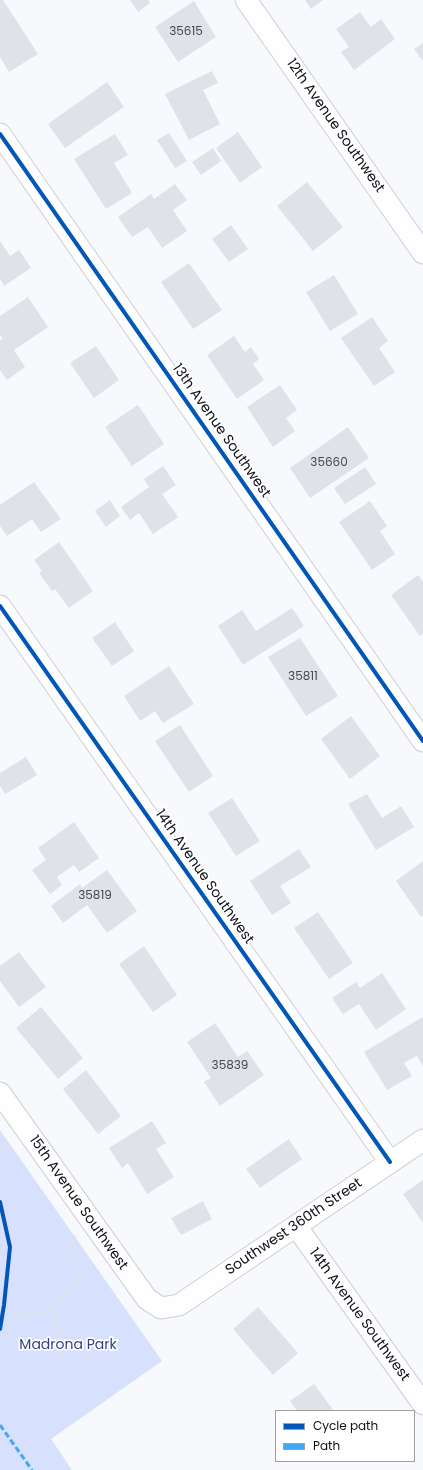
<!DOCTYPE html>
<style>
body{margin:0}
#map{position:relative;width:423px;height:1470px;overflow:hidden;background:#f7f9fc;font-family:Poppins,sans-serif}
canvas{display:block}
.legend{position:absolute;left:275px;top:1410px;width:140px;height:52px;box-sizing:border-box;background:#fff;border:1px solid #9e9fa3;margin:0;padding:5px 7px;list-style:none;font-size:12px;color:#0d1018}
.legend li{display:flex;align-items:center;gap:8px;height:20px}
.legend b{width:20px;border:1px solid #9e9fa3}
</style>
<div id="map">
<canvas width="423" height="1470"></canvas>
<ul class="legend">
<li><b style="height:5px;background:#0057b8"></b>Cycle path</li>
<li><b style="height:5px;background:#3fa9f5"></b>Path</li>
</ul>
</div>
<script>
const g = document.querySelector('canvas').getContext('2d');
g.lineJoin = 'round';
function fill(path, color) { g.fillStyle = color; g.fill(path, 'evenodd'); }
const shape = rows => new Path2D(rows.map(r => 'M' + r).join(''));
function stroke(path, color, width, dash) { g.strokeStyle = color; g.lineWidth = width; g.lineCap = dash ? 'butt' : 'round'; g.setLineDash(dash || []); g.stroke(path); }
function drawText(font, color, halo, rows, align = 'center') {
  g.font = font + ' Poppins,sans-serif'; g.lineWidth = 3.5; g.setLineDash([]); g.textBaseline = 'middle'; g.strokeStyle = halo; g.fillStyle = color; for (const [text, x, y, turn = 0] of rows) {
    g.save(); g.translate(x, y); g.rotate((+turn || 0) * Math.PI / 180); g.textAlign = isNaN(turn) ? turn : align; if (halo) g.strokeText(text, 0, 0); g.fillText(text, 0, 0); g.restore();
  }
}
const green = shape([
 [0,1130,162,1361,51,1439,72,1470,0,1470]
]);
const building = shape([
 [0,0,3,0,38,54,9,72,0,57],
 [130,0,148,0,150,3,138,12],
 [305,0,323,0,311,9],
 [194,1,216,37,178,62,155,27],
 [360,12,371,27,381,19,395,39,354,70,341,52,349,47,336,29],
 [423,43,423,61,414,49],
 [212,71,218,83,203,90,220,124,189,140,165,94],
 [107,82,124,107,65,148,48,124],
 [238,132,262,167,240,183,216,148],
 [169,133,187,161,175,168,157,140],
 [115,134,128,155,114,163,132,193,106,209,74,159],
 [213,148,221,161,201,175,192,162],
 [307,182,343,227,313,251,277,206],
 [175,184,187,200,173,210,187,231,162,248,148,227,132,237,118,217,151,194,154,199],
 [231,225,248,249,229,262,212,239],
 [0,241,10,256,19,250,31,268,4,286,0,279],
 [189,263,222,310,193,329,161,282],
 [334,275,358,314,330,331,306,292],
 [28,297,48,327,14,350,25,367,7,380,0,370,0,340,3,339,0,335,0,316],
 [372,317,388,341,379,348,395,372,374,386,341,338],
 [234,336,245,352,251,347,259,359,253,364,264,380,237,399,207,355],
 [96,346,119,380,94,398,70,363],
 [280,385,297,410,286,418,295,431,273,447,247,407],
 [138,405,164,444,132,466,105,427],
 [348,427,369,458,310,498,290,468],
 [163,466,176,485,162,494,178,517,153,534,139,513,130,520,121,507,149,487,144,479],
 [365,467,376,484,345,504,334,488],
 [34,482,61,519,41,532,32,519,7,536,0,526,0,505],
 [110,500,120,516,106,527,95,511],
 [370,501,387,526,380,531,395,554,372,570,339,522],
 [59,542,93,591,69,608,55,589,52,591,39,573,42,571,34,560],
 [418,575,423,582,423,633,420,636,391,595],
 [292,608,304,626,243,665,218,626,242,610,256,631],
 [115,622,134,651,112,666,92,638],
 [300,638,338,696,306,716,268,657],
 [169,666,194,704,163,723,155,711,140,721,124,696],
 [351,716,380,756,350,779,321,739],
 [180,725,213,776,189,792,155,741],
 [26,757,37,775,5,794,0,786,0,773],
 [367,794,382,818,401,806,414,827,376,850,348,804],
 [232,798,260,841,236,856,208,813],
 [74,822,99,858,79,872,74,865,57,877,62,885,50,894,32,870,46,860,38,848],
 [299,849,311,867,280,886,291,903,272,915,250,881],
 [423,861,423,915,421,917,396,881],
 [107,870,137,911,107,933,87,905,63,923,51,906,80,884,82,888],
 [318,912,353,963,329,979,294,928],
 [144,946,177,995,153,1012,119,964],
 [19,952,46,987,19,1007,0,981,0,966],
 [382,973,406,1009,376,1030,359,1004,343,1014,332,998,356,982,360,988],
 [41,1007,83,1058,58,1079,16,1028],
 [423,1017,423,1066,417,1056,404,1063,412,1076,387,1090,364,1052],
 [215,1023,238,1057,247,1051,264,1075,220,1106,204,1082,211,1078,187,1042],
 [86,1070,121,1116,98,1134,63,1089],
 [152,1121,166,1143,156,1149,174,1177,147,1194,128,1163,122,1168,109,1148],
 [289,1139,302,1159,260,1188,246,1169],
 [423,1180,423,1223,403,1194],
 [203,1201,212,1219,181,1235,171,1218],
 [258,1307,298,1353,273,1375,233,1329],
 [314,1384,334,1411,297,1411,290,1401]
]);
const path = shape([
 [0,1146,8,1150,16,1151],
 [51,1307,65,1371],
 [2,1317,46,1311,78,1284,81,1276,69,1247,76,1236]
]);
const street = shape([
 [246,0,423,253],
 [0,134,423,741],
 [0,606,390,1162],
 [0,1093,147,1299,161,1308,179,1305,423,1140],
 [296,1226,423,1404]
]);
const quiet = shape([
 [0,1425,32,1470]
]);
const cycleway = shape([
 [0,134,423,741],
 [0,606,390,1162],
 [0,1202,10,1247,4,1305,0,1329]
]);
const numberNames = [
 ["35615",186,32],
 ["35660",329,463],
 ["35811",303,677],
 ["35819",95,896],
 ["35839",230,1066]
];
const streetNames = [
 ["12th Avenue Southwest",335,126,55],
 ["13th Avenue Southwest",221,431,55],
 ["14th Avenue Southwest",204,877,55],
 ["15th Avenue Southwest",78,1203,55],
 ["Southwest 360th Street",294,1227,-34],
 ["14th Avenue Southwest",359,1315,54]
];
const parkNames = [
 ["Madrona Park",68,1345]
];
fill(green, '#d7e0fd');
fill(building, '#e0e2e9');
stroke(street, '#cccfd5', 23);
stroke(path, '#e2e2e3', 2.5, [3, 3]);
stroke(street, '#fefeff', 21);
stroke(quiet, '#3fa9f5', 3, [6, 3]);
stroke(cycleway, '#0057b8', 4);
drawText('12px', '#454850', null, numberNames);
drawText('14px', '#0d1018', '#fff', streetNames);
drawText('14px', '#33408a', '#fff', parkNames);
</script>
